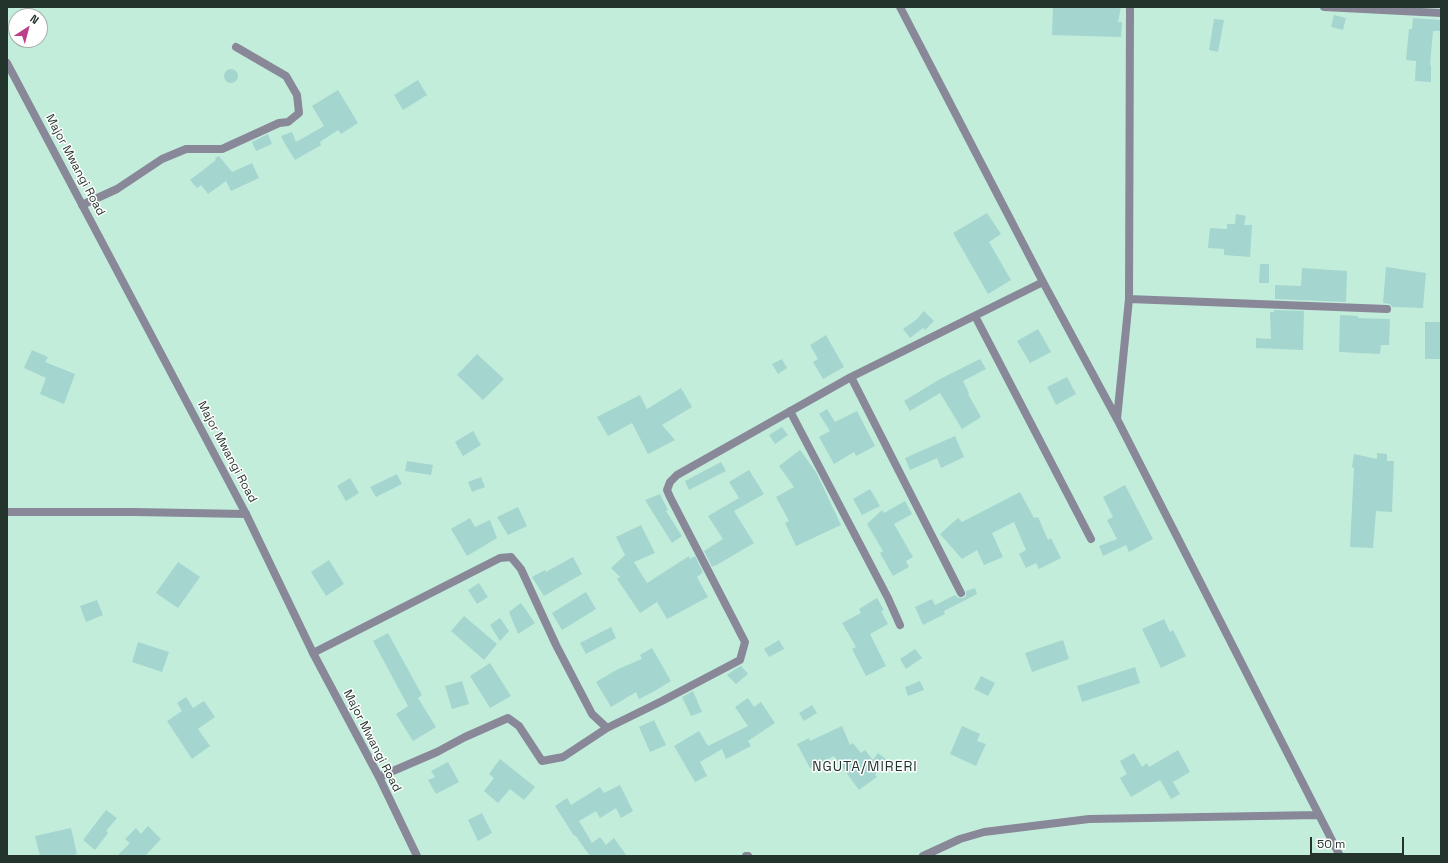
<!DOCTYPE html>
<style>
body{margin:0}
#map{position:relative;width:1448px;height:863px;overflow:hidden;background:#c2eddb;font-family:"Space Grotesk",sans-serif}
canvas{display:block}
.frame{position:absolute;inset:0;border:8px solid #23342d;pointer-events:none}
.north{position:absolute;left:8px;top:8px;width:40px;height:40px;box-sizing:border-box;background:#fff;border:1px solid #a7aeab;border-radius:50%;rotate:36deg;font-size:11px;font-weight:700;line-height:16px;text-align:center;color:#23342d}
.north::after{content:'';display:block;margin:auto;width:14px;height:18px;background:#bd3e89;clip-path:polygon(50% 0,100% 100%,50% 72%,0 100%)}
.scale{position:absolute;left:1310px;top:837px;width:94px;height:18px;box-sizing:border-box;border:2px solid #23342d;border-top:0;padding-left:5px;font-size:12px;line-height:14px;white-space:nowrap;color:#23342d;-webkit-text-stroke:3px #fff;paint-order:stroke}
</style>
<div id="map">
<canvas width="1448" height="863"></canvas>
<div class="frame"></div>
<div class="north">N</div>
<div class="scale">50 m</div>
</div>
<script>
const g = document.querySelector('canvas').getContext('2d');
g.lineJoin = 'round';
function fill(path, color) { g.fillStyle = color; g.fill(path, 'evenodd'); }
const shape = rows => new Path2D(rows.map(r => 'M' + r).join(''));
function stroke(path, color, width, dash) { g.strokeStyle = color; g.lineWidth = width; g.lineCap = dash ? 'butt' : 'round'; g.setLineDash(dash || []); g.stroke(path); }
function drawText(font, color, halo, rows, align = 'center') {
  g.font = font + ' "Space Grotesk",sans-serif'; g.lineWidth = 3; g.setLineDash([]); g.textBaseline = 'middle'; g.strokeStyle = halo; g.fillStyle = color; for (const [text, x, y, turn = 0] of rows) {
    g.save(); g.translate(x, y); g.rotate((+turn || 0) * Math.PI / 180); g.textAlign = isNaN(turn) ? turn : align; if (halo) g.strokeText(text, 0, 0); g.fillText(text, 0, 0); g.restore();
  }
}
const building = shape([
 [1053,7,1121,7,1118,22,1122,22,1121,37,1052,35],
 [1334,15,1346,18,1343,30,1331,27],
 [1413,18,1441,20,1441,31,1433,31,1430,65,1431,65,1431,82,1415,81,1416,61,1406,60,1409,29,1412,29],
 [1214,19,1224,20,1218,52,1209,50],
 '224 76a7 7 0 1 1 14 0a7 7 0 1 1-14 0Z',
 [418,80,427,95,403,110,394,95],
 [338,90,358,123,341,134,338,130,320,142,321,145,295,160,285,144,281,136,292,132,296,142,324,126,312,106],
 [268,134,272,144,256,151,252,142],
 [219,156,232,172,252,163,259,178,231,191,226,181,208,194,201,185,197,188,190,180,216,160,215,158],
 [987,213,1001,234,989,242,1011,280,988,294,953,233],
 [1236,214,1246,216,1244,225,1252,225,1250,257,1224,255,1224,249,1208,248,1210,228,1227,229,1227,224,1235,224],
 [1260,264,1269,264,1269,283,1259,283],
 [1386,267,1426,273,1423,308,1392,307,1390,304,1383,303],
 [1302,268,1347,271,1346,302,1275,299,1275,285,1301,286],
 [1274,310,1304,311,1303,350,1256,348,1256,338,1271,339,1270,312,1274,312],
 [924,311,934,321,925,330,923,328,910,338,903,329,916,320],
 [1340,315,1358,316,1358,318,1390,319,1389,345,1381,345,1380,354,1339,352],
 [1425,322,1441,322,1441,359,1425,359],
 [1038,329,1051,352,1030,363,1017,341],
 [826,335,844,367,823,379,813,362,818,359,810,345],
 [32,350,48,357,45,362,75,374,64,404,40,394,46,378,24,368],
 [477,354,504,379,483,400,457,375],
 [782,359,787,368,778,374,772,364],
 [980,359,986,369,963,381,969,393,968,394,981,417,962,429,940,393,910,411,904,401,940,379],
 [1067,377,1076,394,1056,405,1047,387],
 [681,388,692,407,662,425,675,440,648,454,632,423,608,436,597,417,640,395,647,409],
 [827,409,835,422,857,411,875,446,856,456,854,452,834,464,819,437,830,431,819,414],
 [782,427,788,435,775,444,769,435],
 [473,431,481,445,463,456,455,442],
 [955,436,964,457,941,468,937,458,910,470,905,458],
 [800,450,816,472,841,525,796,546,785,523,789,521,776,497,794,487,779,466],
 [1377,453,1387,454,1387,461,1394,461,1392,512,1376,511,1373,548,1350,547,1354,468,1352,467,1354,454,1377,459],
 [407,461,433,465,431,475,405,471],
 [721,462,726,471,689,490,685,481],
 [749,470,764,494,734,511,754,543,715,566,715,565,712,567,704,551,723,539,708,516,739,498,729,482],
 [397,474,402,484,376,497,370,487],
 [481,477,485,487,472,492,468,482],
 [350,478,359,493,346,501,337,486],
 [1125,485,1153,539,1129,552,1126,545,1103,556,1099,546,1117,539,1107,520,1113,517,1103,497],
 [870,489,880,506,862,515,853,499],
 [1020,492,1034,518,1038,517,1048,540,1051,538,1061,558,1039,569,1036,563,1026,568,1019,554,1026,550,1014,522,992,533,1003,557,984,565,977,550,962,559,940,534,958,518,962,522],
 [660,494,668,510,666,511,682,536,672,543,645,500],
 [905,501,912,514,894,524,913,557,906,561,909,567,893,576,880,553,883,551,867,524,882,510,884,513],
 [518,507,527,526,508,535,497,517],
 [470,518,475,527,490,520,497,538,467,556,451,529],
 [641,525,655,553,634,562,647,583,689,556,690,559,695,556,703,572,697,577,708,597,667,619,657,602,640,613,617,579,620,577,611,568,625,555,616,537],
 [573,557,582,574,544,596,532,577,545,570,546,572],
 [329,560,344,584,326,596,311,572],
 [178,562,200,577,178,608,156,593],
 [479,583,488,597,477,604,468,590],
 [975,588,977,594,944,611,945,614,923,625,915,607,932,599,935,605,955,595,958,598,963,598,966,596,966,591],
 [586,592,596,609,562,630,552,613],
 [877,598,884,610,881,611,888,624,870,634,886,666,866,676,852,649,856,647,842,623,861,613,859,609],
 [97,600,103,615,86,622,80,606],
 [521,603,535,623,518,634,509,612],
 [464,616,497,644,484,660,451,631],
 [500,618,509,631,500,641,490,625],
 [1164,619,1170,632,1173,630,1186,656,1161,668,1142,629],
 [611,627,616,638,586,654,580,643],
 [388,633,422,695,418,698,436,727,413,741,396,714,408,706,373,641],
 [779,640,784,649,769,657,764,649],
 [1063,640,1069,659,1032,672,1025,653],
 [138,642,169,652,162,672,132,662],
 [652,648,671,681,653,692,639,699,636,692,611,707,596,682,618,669,642,659,640,655],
 [915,649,922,658,906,669,900,659],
 [490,663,511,696,490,708,470,676],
 [741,666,748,674,736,684,727,675,734,670],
 [1135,667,1140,683,1082,702,1077,686],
 [981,676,995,683,988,696,974,689],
 [462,681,469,704,452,709,445,686],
 [920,681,924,690,908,696,905,687],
 [693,691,702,712,691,716,682,697],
 [186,697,193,708,204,701,215,717,198,729,210,746,192,759,167,721,182,711,177,703],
 [748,698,754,707,761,702,775,723,748,741,751,746,726,759,722,749,700,762,707,776,695,782,674,746,699,731,708,746,748,726,735,707],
 [812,705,817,713,804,721,799,713],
 [654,720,666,745,650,752,639,727],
 [842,726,850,745,853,743,861,753,865,750,873,760,878,753,887,760,875,775,877,777,859,790,834,756,810,768,797,744,809,738,810,741],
 [962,726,980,734,977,741,986,744,976,766,950,754],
 [1178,750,1190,772,1173,782,1180,794,1171,799,1160,780,1131,797,1120,778,1127,774,1120,761,1134,753,1142,767,1147,763,1149,767],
 [500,759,535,787,524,800,510,789,498,803,484,791,494,778,489,774],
 [448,762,459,782,436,794,428,780,435,777,431,771],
 [620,785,633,811,621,818,616,808,600,818,596,811,579,821,592,843,600,837,606,845,614,838,627,856,590,856,575,835,574,836,555,806,567,798,571,805,600,787,604,793],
 [106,810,117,818,106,831,108,833,95,850,83,840],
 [482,813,492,833,478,841,468,820],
 [148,826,161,839,145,856,117,856,130,843,125,839,136,828,141,834],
 [71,828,77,854,69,856,40,856,35,836]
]);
const minor = shape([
 [900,7,1043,282,1117,419,1340,856],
 [1324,7,1441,13],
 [82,205,117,189,162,159,186,149,222,149,279,123,288,122,299,113,297,95,286,76,236,47],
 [1129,299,1387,309],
 [975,316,1091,539],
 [851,377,961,593],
 [790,411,888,598,900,625],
 [1117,419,1129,299,1130,7],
 [7,512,134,512,246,514],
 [313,653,500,558,511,557,521,569,556,645,592,714,607,728,662,701,740,660,745,642,670,497,667,490,670,482,677,475,851,377,1043,282],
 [379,777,437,752,465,737,508,718,519,726,542,761,563,757,607,728],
 [746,856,748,856],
 [923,856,960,839,984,832,1089,819,1318,815]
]);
const tertiary = shape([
 [7,63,246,514,313,653,379,777,417,856]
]);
const streetNames = [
 ["Major Mwangi Road",75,165,62],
 ["Major Mwangi Road",227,452,62],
 ["Major Mwangi Road",372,741,63]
];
const quarterNames = [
 ["NGUTA/MIRERI",865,767]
];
fill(building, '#a4d5cf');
stroke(minor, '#898898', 8);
stroke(tertiary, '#898898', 8);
drawText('12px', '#23342d', '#fff', streetNames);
g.letterSpacing = '1px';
drawText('14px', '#23342d', '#fff', quarterNames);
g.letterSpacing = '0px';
</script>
